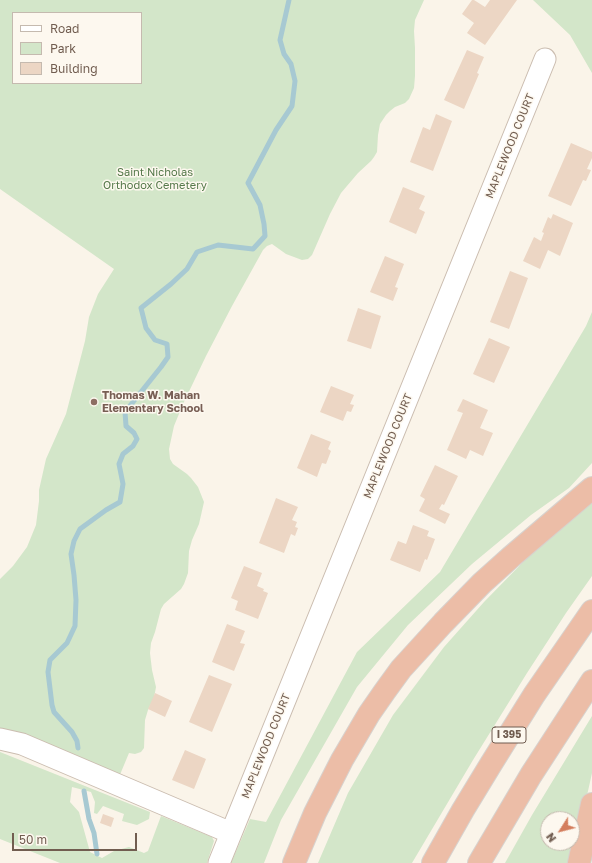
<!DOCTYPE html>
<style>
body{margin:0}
#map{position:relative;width:592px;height:863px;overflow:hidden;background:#faf4e9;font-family:"Golos Text",sans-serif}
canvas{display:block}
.legend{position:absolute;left:12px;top:12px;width:130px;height:72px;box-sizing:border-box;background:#fdf8ef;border:1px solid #c5baaf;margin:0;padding:5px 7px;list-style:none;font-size:12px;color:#715d50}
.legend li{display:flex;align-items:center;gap:8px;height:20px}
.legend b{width:20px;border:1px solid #c5baaf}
.north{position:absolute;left:540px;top:811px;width:40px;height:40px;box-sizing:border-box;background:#fdf8ef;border:1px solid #c5baaf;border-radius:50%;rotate:234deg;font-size:11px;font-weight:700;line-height:16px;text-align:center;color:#715d50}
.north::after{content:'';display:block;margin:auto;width:14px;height:18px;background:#d47e5d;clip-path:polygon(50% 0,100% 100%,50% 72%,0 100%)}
.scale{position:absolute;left:12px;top:833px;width:125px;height:18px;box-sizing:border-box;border:2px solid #715d50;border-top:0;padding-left:5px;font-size:12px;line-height:14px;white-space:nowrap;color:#715d50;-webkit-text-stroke:3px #fdf8ef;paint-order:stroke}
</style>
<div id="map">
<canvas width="592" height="863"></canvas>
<ul class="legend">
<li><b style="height:5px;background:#fff"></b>Road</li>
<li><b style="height:11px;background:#d3e6c9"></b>Park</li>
<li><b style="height:11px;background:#ecd6c4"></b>Building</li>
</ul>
<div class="north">N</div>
<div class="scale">50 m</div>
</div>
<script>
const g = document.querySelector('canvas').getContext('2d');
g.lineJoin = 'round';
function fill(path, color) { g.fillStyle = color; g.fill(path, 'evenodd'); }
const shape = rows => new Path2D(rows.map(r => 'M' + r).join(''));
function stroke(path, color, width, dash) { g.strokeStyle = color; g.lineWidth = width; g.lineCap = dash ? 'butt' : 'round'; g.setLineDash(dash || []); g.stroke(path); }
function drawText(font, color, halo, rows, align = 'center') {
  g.font = font + ' "Golos Text",sans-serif'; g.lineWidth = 3; g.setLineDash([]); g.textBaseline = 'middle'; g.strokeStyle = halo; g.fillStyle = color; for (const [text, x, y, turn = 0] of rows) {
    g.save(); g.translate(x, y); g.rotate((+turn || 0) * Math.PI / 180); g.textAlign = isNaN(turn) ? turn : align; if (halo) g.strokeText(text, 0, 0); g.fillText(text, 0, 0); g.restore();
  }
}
const green = shape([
 [0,0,424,0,415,20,414,31,415,48,415,76,414,88,409,99,405,103,395,107,390,111,386,115,380,124,378,135,377,152,374,157,371,161,358,173,341,193,330,214,312,255,308,259,302,260,286,254,272,244,267,246,263,250,232,306,206,356,183,404,174,426,169,449,170,459,173,464,187,474,191,478,198,487,204,502,199,524,192,540,189,551,188,573,184,584,181,589,164,604,161,609,155,632,151,643,150,653,152,670,156,687,154,698,148,710,145,720,144,748,141,752,135,754,129,753,119,777,0,730,0,579,13,566,27,547,36,525,39,501,39,490,46,459,66,414,85,341,89,317,98,294,114,269,0,189],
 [13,13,141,13,141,83,13,83],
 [533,0,592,0,592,73,570,35],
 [592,312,592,463,569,488,531,515,472,564,408,625,357,687,281,820,264,863,231,863,250,819,266,822,357,652,440,572,586,326],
 [592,499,592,576,566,613,527,673,473,760,412,863,318,863,348,793,393,715,444,647,484,602,529,556],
 [592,716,592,773,572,863,505,863,532,815],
 [548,819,572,819,572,843,548,843],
 [0,752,150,812,149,819,137,825,122,821,124,814,103,806,97,814,94,813,95,802,91,792,72,787,70,802,79,812,90,852,102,858,114,851,129,847,144,853,148,851,161,816,212,837,214,841,207,863,60,863,0,839]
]);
const stream = shape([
 [78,748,77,741,72,732,54,712,52,705,48,672,50,660,67,643,75,626,76,600,74,575,71,554,74,541,80,529,106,510,120,502,123,484,119,464,123,454,133,446,137,439,134,433,126,426,125,412,161,367,168,357,167,344,155,340,146,328,141,308,171,284,187,269,197,252,218,245,253,249,265,236,264,224,260,205,248,183,276,130,292,106,295,81,291,64,284,54,280,40,289,0],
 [84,791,89,819,94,833,97,854]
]);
const building = shape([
 [472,0,474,0,485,7,490,0,517,0,485,45,467,33,474,23,462,14],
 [467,50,484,57,477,73,479,74,464,109,444,100],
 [436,114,452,121,433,171,410,162,423,127,430,130],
 [571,143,592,152,592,158,587,169,591,170,586,181,583,180,571,206,548,196],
 [403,187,425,196,419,209,425,212,416,234,389,222],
 [553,214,573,223,560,256,548,250,540,269,523,261,534,237,541,241,544,233,542,232,548,217,551,219],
 [385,256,404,264,395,287,398,288,393,301,370,292],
 [510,271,528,278,509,329,490,322],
 [358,308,381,316,371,349,347,341],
 [489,338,510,347,494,383,473,374],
 [331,386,354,395,350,404,354,405,351,412,347,411,343,421,320,412],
 [463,399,488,410,480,428,493,433,483,456,470,450,466,459,447,450,463,413,457,411],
 [311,434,331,442,328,449,331,451,326,464,322,463,317,477,297,468],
 [435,465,458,476,444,505,442,504,439,509,450,514,445,524,419,511,425,499,420,496],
 [276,498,298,507,292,520,297,522,295,527,298,528,295,536,291,534,284,553,259,543],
 [413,525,429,531,427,536,435,539,427,560,425,559,420,572,390,560,398,541,406,544],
 [244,566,262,573,257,586,264,589,263,591,268,593,258,619,235,610,238,601,231,598],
 [227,624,245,631,240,643,245,644,234,671,212,662],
 [209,675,232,684,212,732,189,722],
 [155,693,172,701,165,717,148,709],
 [185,750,206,759,194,789,172,780],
 [103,814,114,818,111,827,100,823]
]);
const minor = shape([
 [0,739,22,744,231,833],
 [219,863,545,59]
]);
const highway = shape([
 [294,863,315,813,342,760,369,714,385,691,401,669,443,623,482,583,511,557,592,488],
 [433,863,463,810,491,764,534,695,592,611],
 [479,863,531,775,592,681],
 [579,863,592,804]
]);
const markers = [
 [94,402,4,"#8d6e63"]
];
const shields = [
 [509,735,34]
];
const shieldNames = [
 ["I 395",509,735]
];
const streetNames = [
 ["MAPLEWOOD COURT",510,146,-68],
 ["MAPLEWOOD COURT",388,446,-68],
 ["MAPLEWOOD COURT",266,746,-68]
];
const parkNames = [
 ["Saint Nicholas",155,173],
 ["Orthodox Cemetery",155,186]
];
const educationNames = [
 ["Thomas W. Mahan",102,396],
 ["Elementary School",102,409]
];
fill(green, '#d3e6c9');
stroke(stream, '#a7c9d2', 5);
fill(building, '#ecd6c4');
stroke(minor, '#cbbdb0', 23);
stroke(highway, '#d7d2ce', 24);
stroke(minor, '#fff', 21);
stroke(highway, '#ecbda7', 22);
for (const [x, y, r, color] of markers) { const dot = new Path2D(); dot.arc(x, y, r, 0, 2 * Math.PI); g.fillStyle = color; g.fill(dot); stroke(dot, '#fdf8ef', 1.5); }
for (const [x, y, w] of shields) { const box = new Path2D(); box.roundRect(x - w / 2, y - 8, w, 16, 3); g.fillStyle = '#fdf8ef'; g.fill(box); stroke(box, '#715d50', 1); }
drawText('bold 10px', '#715d50', null, shieldNames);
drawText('11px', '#715d50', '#fdf8ef', streetNames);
drawText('11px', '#577a4c', '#fdf8ef', parkNames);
drawText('bold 11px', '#785e54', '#fdf8ef', educationNames, 'left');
</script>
